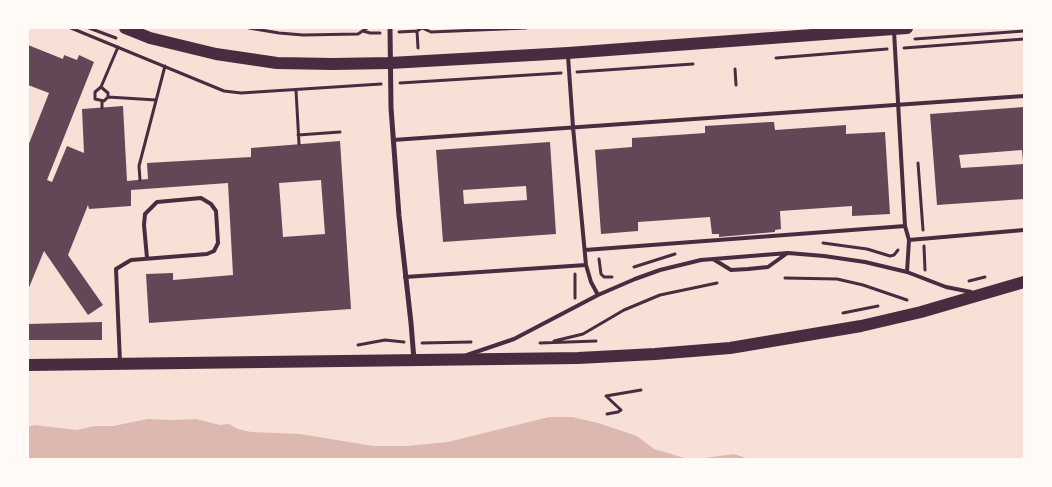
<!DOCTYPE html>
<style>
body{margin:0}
#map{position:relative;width:1052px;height:487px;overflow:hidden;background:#f7e1d7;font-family:"Sofia Sans Condensed",sans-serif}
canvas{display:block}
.frame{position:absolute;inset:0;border:29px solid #fffaf5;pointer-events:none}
</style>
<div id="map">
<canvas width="1052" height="487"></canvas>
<div class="frame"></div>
</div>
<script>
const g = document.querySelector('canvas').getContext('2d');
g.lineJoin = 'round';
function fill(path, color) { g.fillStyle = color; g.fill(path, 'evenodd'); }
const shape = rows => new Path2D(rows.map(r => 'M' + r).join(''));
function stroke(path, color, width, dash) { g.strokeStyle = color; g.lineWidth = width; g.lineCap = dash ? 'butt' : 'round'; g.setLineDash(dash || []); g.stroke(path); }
const water = shape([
 [549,417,572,417,598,423,637,436,654,449,688,459,28,459,28,427,34,425,76,430,95,426,113,426,148,419,172,420,196,419,220,425,229,424,238,429,251,432,300,434,373,446,407,446,448,442],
 [734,454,749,459,697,459]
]);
const building = shape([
 [28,45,63,59,64,55,77,60,79,55,94,62,47,180,52,182,67,146,84,153,82,109,123,106,127,181,148,179,147,163,251,157,251,148,340,141,351,309,149,323,146,274,173,273,173,280,233,275,228,183,131,190,131,206,89,209,88,205,68,255,103,305,88,315,44,251,28,290,28,146,49,93,28,85],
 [321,180,325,234,283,237,279,183],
 [1024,107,1024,161,1023,161,1022,150,959,155,961,168,1024,164,1024,199,937,205,930,114],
 [770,122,774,122,775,130,846,125,846,134,885,132,890,214,852,216,852,206,780,211,781,229,775,230,775,232,719,237,719,234,712,234,710,217,638,222,638,231,601,234,595,150,632,147,632,138,705,133,705,126],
 [550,142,556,234,443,242,436,150],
 [526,186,527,200,464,204,463,190],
 [102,322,102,340,28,340,28,324]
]);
const path = shape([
 [71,28,224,91,241,93,381,84],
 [89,28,116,38],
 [249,28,279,33,303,35,358,34,367,28],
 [422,28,431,32,526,28],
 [363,31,370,33,380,33],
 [417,31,418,48],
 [399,32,417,31,422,28],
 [915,39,1024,31],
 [118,47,101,87,108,93,108,97,156,100],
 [904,48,1024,39],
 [776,58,887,49],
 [735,69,736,85],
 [577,72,693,64],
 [400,83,561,73],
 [101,87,95,92,95,99,104,101,108,97],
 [296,90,299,144],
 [102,101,102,108],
 [298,135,340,132],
 [918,163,923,230],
 [140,180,139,166,165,66],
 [823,243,867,249,890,256,894,255,898,250],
 [924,246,925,270],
 [599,259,601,274,604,277,612,277],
 [634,267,675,254],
 [575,274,575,298],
 [785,278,837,279,863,285,907,300],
 [969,281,985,277],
 [843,313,878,306],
 [554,341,583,334,624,310,660,295,717,283],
 [422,343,471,342],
 [540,343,596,341],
 [358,345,385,340,404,342],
 [607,414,618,412,621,410,606,396,641,390]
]);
const service = shape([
 [568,56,573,127,586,265,591,282,598,295],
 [393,140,1024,96],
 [909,240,1024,230],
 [585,250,905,226],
 [713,259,731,270,748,269,768,267,786,254],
 [907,272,946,287,971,292],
 [405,277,586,265],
 [467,355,514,339,598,295,635,279,660,270,701,260,788,253,824,256,865,262,907,272,909,240,905,226,894,31],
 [120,362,116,269,131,260,207,254,214,251,218,243,216,211,211,204,201,198,157,202,145,214,144,225,147,258]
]);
const minor = shape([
 [390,28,391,108,399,216,411,323,414,360]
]);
const primary = shape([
 [125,28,150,38,216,54,277,63,333,64,390,63,568,53,907,28],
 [28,365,578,358,655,354,730,348,861,326,921,312,1024,282]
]);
fill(water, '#dcb8b0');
fill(building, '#644757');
stroke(path, '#4a2c40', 3);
stroke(service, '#4a2c40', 4);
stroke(minor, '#4a2c40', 5);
stroke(primary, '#4a2c40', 12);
</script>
